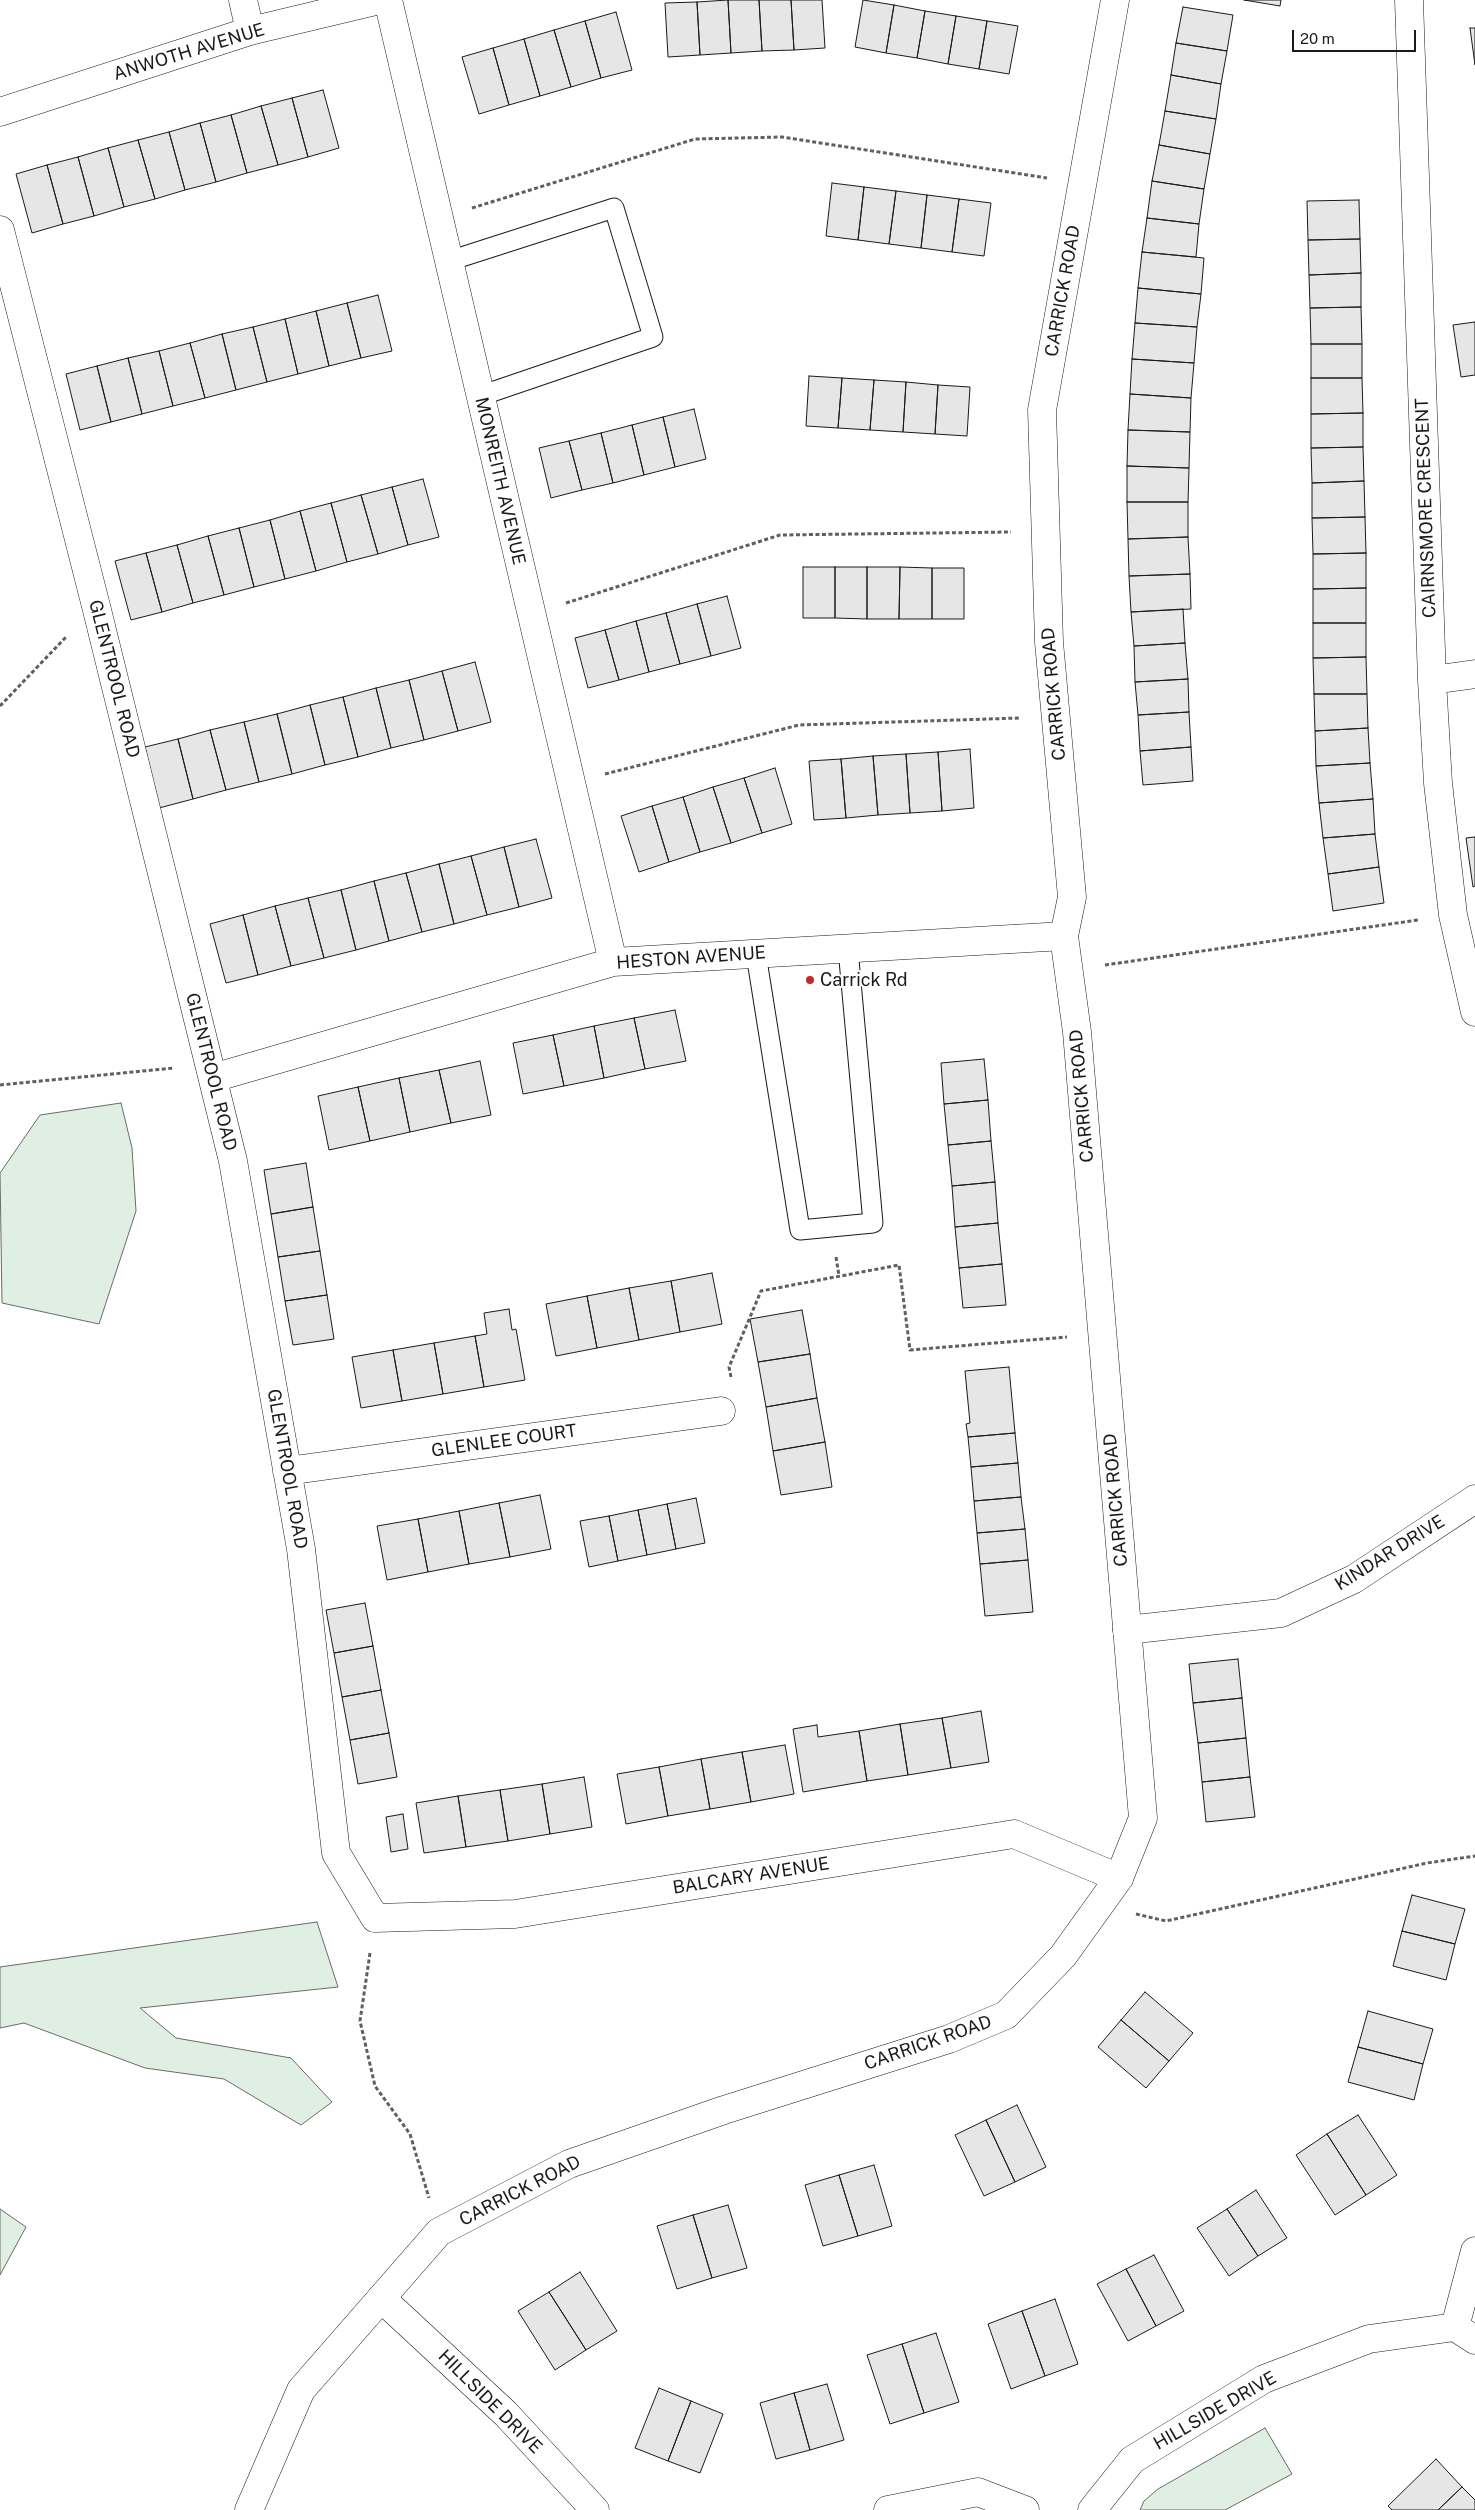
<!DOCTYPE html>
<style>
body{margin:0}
#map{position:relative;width:1475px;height:2510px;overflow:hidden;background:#fff;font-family:"Public Sans",sans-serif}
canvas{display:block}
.scale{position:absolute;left:1292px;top:30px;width:124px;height:22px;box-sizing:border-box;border:2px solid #1a1a1a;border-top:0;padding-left:6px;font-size:15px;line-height:18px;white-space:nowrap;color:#1a1a1a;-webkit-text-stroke:4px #fff;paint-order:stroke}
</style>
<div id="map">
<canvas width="1475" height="2510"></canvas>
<div class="scale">20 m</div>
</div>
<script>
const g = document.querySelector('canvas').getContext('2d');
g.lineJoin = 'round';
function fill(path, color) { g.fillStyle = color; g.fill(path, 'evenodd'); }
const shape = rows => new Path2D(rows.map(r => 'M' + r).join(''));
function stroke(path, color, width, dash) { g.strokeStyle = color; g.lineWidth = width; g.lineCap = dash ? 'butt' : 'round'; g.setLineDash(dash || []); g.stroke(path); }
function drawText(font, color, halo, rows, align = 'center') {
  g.font = font + ' "Public Sans",sans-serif'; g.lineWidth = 4; g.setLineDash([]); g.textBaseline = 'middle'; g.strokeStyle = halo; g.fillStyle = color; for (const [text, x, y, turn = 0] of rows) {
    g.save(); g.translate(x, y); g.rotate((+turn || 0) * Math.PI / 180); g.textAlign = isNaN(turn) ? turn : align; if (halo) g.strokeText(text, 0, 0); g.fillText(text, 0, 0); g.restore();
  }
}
const green = shape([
 [121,1103,132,1148,136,1211,99,1324,2,1303,0,1173,40,1115,121,1103],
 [317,1922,338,1987,140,2008,176,2038,291,2058,332,2102,301,2125,224,2079,145,2068,24,2023,0,2028,0,1967,317,1922],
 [0,2209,26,2227,0,2275,0,2209],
 [1265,2428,1292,2474,1225,2510,1140,2510,1144,2501,1158,2489,1265,2428]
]);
const building = shape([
 [728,0,731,53,700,55,697,2,728,0],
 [728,0,759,0,762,51,731,53,728,0],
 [759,0,791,0,794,50,762,51,759,0],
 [791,0,822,0,825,48,794,50,791,0],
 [863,0,894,5,886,53,855,47,863,0],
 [1244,0,1281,0,1280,6,1244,0],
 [697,2,700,55,668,57,665,3,697,2],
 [894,5,925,11,917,58,886,53,894,5],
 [1183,7,1233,15,1227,51,1176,43,1183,7],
 [925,11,956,16,948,64,917,58,925,11],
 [616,12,632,70,601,78,585,21,616,12],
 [956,16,987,21,979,69,948,64,956,16],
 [585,21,601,78,571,87,554,30,585,21],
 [987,21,1018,26,1009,74,979,69,987,21],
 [1470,28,1475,28,1475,65,1470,28],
 [554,30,571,87,540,96,524,39,554,30],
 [524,39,540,96,509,105,493,48,524,39],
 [1176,43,1227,51,1221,84,1171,75,1176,43],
 [493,48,509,105,479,114,462,57,493,48],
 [1171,75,1221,84,1216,119,1165,111,1171,75],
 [323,90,339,148,308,157,292,98,323,90],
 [292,98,308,157,278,165,261,106,292,98],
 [261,106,278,165,247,173,231,115,261,106],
 [1165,111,1216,119,1210,154,1159,145,1165,111],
 [231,115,247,173,216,182,200,123,231,115],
 [200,123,216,182,185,190,169,132,200,123],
 [169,132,185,190,155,199,138,140,169,132],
 [138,140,155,199,124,207,108,148,138,140],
 [1159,145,1210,154,1204,189,1152,181,1159,145],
 [108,148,124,207,94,216,78,157,108,148],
 [78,157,94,216,63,224,47,165,78,157],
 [47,165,63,224,32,233,16,174,47,165],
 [1152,181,1204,189,1199,224,1147,218,1152,181],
 [832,183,864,187,858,240,826,236,832,183],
 [864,187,896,191,889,244,858,240,864,187],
 [896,191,927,195,921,248,889,244,896,191],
 [927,195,959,199,952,252,921,248,927,195],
 [959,199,991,203,984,256,952,252,959,199],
 [1359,200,1360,239,1308,240,1307,201,1359,200],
 [1147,218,1199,224,1196,257,1142,252,1147,218],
 [1360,239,1361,273,1309,275,1308,240,1360,239],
 [1142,252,1204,258,1201,294,1138,288,1142,252],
 [1361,273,1361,307,1310,308,1309,275,1361,273],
 [1138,288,1201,294,1197,327,1135,323,1138,288],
 [378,295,392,351,361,358,347,303,378,295],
 [347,303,361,358,329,366,316,311,347,303],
 [1361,307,1362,344,1311,344,1310,308,1361,307],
 [316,311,329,366,298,374,285,319,316,311],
 [285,319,298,374,267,382,253,327,285,319],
 [1475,322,1475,375,1461,377,1453,325,1475,322],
 [1135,323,1197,327,1194,363,1132,359,1135,323],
 [253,327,267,382,236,390,222,334,253,327],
 [222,334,236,390,205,398,190,343,222,334],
 [190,343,205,398,173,406,159,351,190,343],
 [1311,344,1362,344,1362,378,1311,378,1311,344],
 [159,351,173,406,142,414,128,358,159,351],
 [128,358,142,414,111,422,97,366,128,358],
 [1132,359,1194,363,1191,398,1130,394,1132,359],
 [97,366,111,422,80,430,66,374,97,366],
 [809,376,842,378,838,428,806,426,809,376],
 [842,378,874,380,870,430,838,428,842,378],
 [1311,378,1362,378,1363,413,1311,414,1311,378],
 [874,380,906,382,903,432,870,430,874,380],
 [906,382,938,385,935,434,903,432,906,382],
 [938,385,970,387,967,436,935,434,938,385],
 [1130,394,1191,398,1190,432,1128,430,1130,394],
 [694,409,706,459,675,467,663,417,694,409],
 [1363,413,1363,447,1311,448,1311,414,1363,413],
 [663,417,675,467,644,475,632,425,663,417],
 [632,425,644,475,613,483,601,433,632,425],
 [1128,430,1190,432,1189,468,1127,466,1128,430],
 [601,433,613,483,582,490,569,441,601,433],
 [569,441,582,490,551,498,539,448,569,441],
 [1363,447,1364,481,1312,483,1311,448,1363,447],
 [1127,466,1189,468,1188,502,1127,502,1127,466],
 [423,479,439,537,408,545,392,487,423,479],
 [1364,481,1365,517,1312,518,1312,483,1364,481],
 [392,487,408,545,378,554,361,495,392,487],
 [361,495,378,554,347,562,331,503,361,495],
 [1127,502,1188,502,1188,537,1128,539,1127,502],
 [331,503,347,562,316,571,300,511,331,503],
 [300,511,316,571,285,579,270,520,300,511],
 [1365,517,1366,553,1313,554,1312,518,1365,517],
 [270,520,285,579,254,587,239,528,270,520],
 [239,528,254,587,224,595,208,536,239,528],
 [208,536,224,595,193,603,177,545,208,536],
 [1188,537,1190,574,1129,576,1128,539,1188,537],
 [177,545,193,603,162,612,146,553,177,545],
 [146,553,162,612,131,620,115,561,146,553],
 [1366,553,1366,588,1313,589,1313,554,1366,553],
 [803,567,835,567,835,618,803,618,803,567],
 [835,567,867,567,867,619,835,618,835,567],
 [867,567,900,567,899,619,867,619,867,567],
 [900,567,932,568,932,619,899,619,900,567],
 [932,568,964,568,964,619,932,619,932,568],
 [1190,574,1191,609,1131,612,1129,576,1190,574],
 [1366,588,1366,623,1313,623,1313,589,1366,588],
 [727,596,741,648,711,656,697,604,727,596],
 [697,604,711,656,680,664,666,613,697,604],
 [1183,609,1185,643,1134,646,1131,612,1183,609],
 [666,613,680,664,649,672,636,621,666,613],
 [636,621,649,672,619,680,605,630,636,621],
 [1313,623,1366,623,1366,657,1313,658,1313,623],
 [605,630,619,680,588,688,575,638,605,630],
 [1185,643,1188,679,1135,682,1134,646,1185,643],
 [1366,657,1367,694,1314,694,1313,658,1366,657],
 [475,662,491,722,458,731,442,671,475,662],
 [442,671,458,731,424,740,409,680,442,671],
 [1188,679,1189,712,1138,715,1135,682,1188,679],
 [409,680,424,740,391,748,376,688,409,680],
 [376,688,391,748,358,757,343,697,376,688],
 [1314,694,1367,694,1368,728,1315,731,1314,694],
 [343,697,358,757,325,765,310,705,343,697],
 [310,705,325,765,292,774,277,714,310,705],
 [1189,712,1191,747,1140,751,1138,715,1189,712],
 [277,714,292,774,259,782,244,722,277,714],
 [244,722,259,782,226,790,210,730,244,722],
 [1368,728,1370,763,1316,766,1315,731,1368,728],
 [210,730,226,790,193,799,178,739,210,730],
 [178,739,193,799,159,808,145,747,178,739],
 [1191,747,1193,781,1143,785,1140,751,1191,747],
 [970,749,974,808,942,811,938,752,970,749],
 [938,752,942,811,910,813,906,754,938,752],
 [906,754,910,813,878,815,873,756,906,754],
 [873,756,878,815,846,818,841,759,873,756],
 [841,759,846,818,814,820,809,761,841,759],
 [1370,763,1373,799,1319,803,1316,766,1370,763],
 [775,768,792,824,762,833,744,778,775,768],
 [744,778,762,833,731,843,713,787,744,778],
 [713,787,731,843,700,852,683,797,713,787],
 [683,797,700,852,669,862,652,806,683,797],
 [1373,799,1375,834,1323,838,1319,803,1373,799],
 [652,806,669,862,639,872,621,816,652,806],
 [1375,834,1379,867,1328,874,1323,838,1375,834],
 [1475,837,1475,886,1473,887,1466,838,1475,837],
 [536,839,552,898,519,907,504,847,536,839],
 [504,847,519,907,487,915,471,856,504,847],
 [471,856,487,915,454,924,439,864,471,856],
 [439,864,454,924,422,932,406,873,439,864],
 [1379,867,1384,903,1333,911,1328,874,1379,867],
 [406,873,422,932,389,941,374,881,406,873],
 [374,881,389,941,356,950,341,890,374,881],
 [341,890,356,950,324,958,308,898,341,890],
 [308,898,324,958,291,966,275,906,308,898],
 [275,906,291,966,258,975,243,915,275,906],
 [243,915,258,975,226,983,210,924,243,915],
 [675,1010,686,1061,645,1069,634,1018,675,1010],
 [634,1018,645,1069,604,1078,594,1026,634,1018],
 [594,1026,604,1078,564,1086,553,1035,594,1026],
 [553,1035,564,1086,523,1094,513,1043,553,1035],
 [984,1059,988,1100,944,1104,941,1063,984,1059],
 [480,1061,491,1115,451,1123,439,1070,480,1061],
 [439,1070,451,1123,410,1132,399,1078,439,1070],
 [399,1078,410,1132,370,1141,358,1087,399,1078],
 [358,1087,370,1141,329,1150,318,1096,358,1087],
 [988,1100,991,1141,948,1145,944,1104,988,1100],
 [991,1141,995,1182,952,1186,948,1145,991,1141],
 [306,1163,313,1207,271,1214,264,1170,306,1163],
 [995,1182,998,1223,955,1227,952,1186,995,1182],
 [313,1207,320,1251,278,1257,271,1214,313,1207],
 [998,1223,1002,1264,959,1268,955,1227,998,1223],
 [320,1251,327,1295,285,1301,278,1257,320,1251],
 [1002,1264,1006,1305,963,1308,959,1268,1002,1264],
 [712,1273,722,1324,680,1332,671,1281,712,1273],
 [671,1281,680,1332,639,1340,629,1288,671,1281],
 [629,1288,639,1340,597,1348,587,1296,629,1288],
 [327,1295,334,1339,293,1345,285,1301,327,1295],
 [587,1296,597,1348,556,1356,546,1304,587,1296],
 [509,1309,512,1330,516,1329,525,1380,484,1387,475,1336,487,1334,484,1313,509,1309],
 [802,1310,810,1354,758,1362,750,1319,802,1310],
 [475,1336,484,1387,443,1394,434,1343,475,1336],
 [434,1343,443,1394,402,1401,393,1350,434,1343],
 [393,1350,402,1401,361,1408,352,1357,393,1350],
 [810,1354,817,1398,766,1407,758,1362,810,1354],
 [1009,1367,1015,1433,968,1437,966,1424,970,1423,965,1371,1009,1367],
 [817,1398,825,1442,773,1451,766,1407,817,1398],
 [1015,1433,1018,1463,971,1467,968,1437,1015,1433],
 [825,1442,832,1487,781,1495,773,1451,825,1442],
 [1018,1463,1021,1497,974,1501,971,1467,1018,1463],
 [540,1495,551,1549,510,1557,499,1503,540,1495],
 [1021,1497,1025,1529,977,1533,974,1501,1021,1497],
 [696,1498,705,1543,676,1549,667,1504,696,1498],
 [499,1503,510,1557,469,1564,459,1511,499,1503],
 [667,1504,676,1549,647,1555,638,1510,667,1504],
 [638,1510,647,1555,618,1561,609,1516,638,1510],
 [459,1511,469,1564,428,1572,418,1519,459,1511],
 [609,1516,618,1561,589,1567,580,1521,609,1516],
 [418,1519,428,1572,387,1580,377,1526,418,1519],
 [1025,1529,1028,1560,980,1564,977,1533,1025,1529],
 [1028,1560,1033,1612,985,1616,980,1564,1028,1560],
 [365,1603,373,1646,334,1653,326,1610,365,1603],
 [373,1646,381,1690,342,1697,334,1653,373,1646],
 [1238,1659,1242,1698,1193,1703,1189,1664,1238,1659],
 [381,1690,389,1733,350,1740,342,1697,381,1690],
 [1242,1698,1246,1738,1198,1743,1193,1703,1242,1698],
 [981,1711,989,1762,951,1768,942,1718,981,1711],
 [942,1718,951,1768,908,1775,900,1724,942,1718],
 [900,1724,908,1775,867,1781,859,1731,900,1724],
 [817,1725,818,1737,859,1731,867,1781,803,1792,793,1729,817,1725],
 [389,1733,397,1777,358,1784,350,1740,389,1733],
 [1246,1738,1250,1777,1202,1782,1198,1743,1246,1738],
 [785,1745,794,1794,751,1802,742,1752,785,1745],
 [742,1752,751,1802,710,1809,701,1759,742,1752],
 [701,1759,710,1809,668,1816,659,1767,701,1759],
 [659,1767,668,1816,626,1824,617,1774,659,1767],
 [584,1777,592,1827,550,1834,542,1784,584,1777],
 [1250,1777,1255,1817,1206,1822,1202,1782,1250,1777],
 [542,1784,550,1834,508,1841,500,1790,542,1784],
 [500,1790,508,1841,466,1847,458,1796,500,1790],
 [458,1796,466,1847,424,1853,416,1803,458,1796],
 [403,1814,408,1849,391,1852,386,1817,403,1814],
 [1412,1895,1465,1909,1455,1944,1402,1931,1412,1895],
 [1402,1931,1455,1944,1446,1980,1393,1966,1402,1931],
 [1145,1992,1193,2033,1169,2061,1121,2020,1145,1992],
 [1368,2011,1433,2029,1423,2064,1358,2047,1368,2011],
 [1121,2020,1169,2061,1146,2088,1098,2047,1121,2020],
 [1358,2047,1423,2064,1414,2100,1348,2082,1358,2047],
 [1017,2105,1046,2167,1015,2182,986,2120,1017,2105],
 [1358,2115,1397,2175,1366,2195,1327,2134,1358,2115],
 [986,2120,1015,2182,984,2196,955,2135,986,2120],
 [1327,2134,1366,2195,1335,2215,1296,2155,1327,2134],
 [874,2165,892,2226,858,2236,839,2175,874,2165],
 [839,2175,858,2236,823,2246,805,2185,839,2175],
 [1256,2190,1287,2238,1258,2256,1227,2209,1256,2190],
 [728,2205,747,2268,712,2278,693,2215,728,2205],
 [1227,2209,1258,2256,1229,2276,1197,2228,1227,2209],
 [693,2215,712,2278,677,2289,657,2226,693,2215],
 [1154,2255,1184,2311,1156,2326,1126,2269,1154,2255],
 [1126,2269,1156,2326,1128,2341,1097,2284,1126,2269],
 [580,2272,617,2331,586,2350,549,2292,580,2272],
 [549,2292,586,2350,555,2370,518,2311,549,2292],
 [1055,2299,1078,2364,1045,2376,1022,2311,1055,2299],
 [1022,2311,1045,2376,1011,2389,988,2324,1022,2311],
 [936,2333,959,2402,924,2413,902,2344,936,2333],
 [902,2344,924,2413,890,2424,867,2355,902,2344],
 [827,2384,844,2440,810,2450,794,2393,827,2384],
 [659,2388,691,2401,668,2461,635,2448,659,2388],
 [794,2393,810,2450,776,2459,760,2403,794,2393],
 [691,2401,723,2414,700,2473,668,2461,691,2401],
 [1436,2459,1462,2487,1438,2510,1392,2510,1388,2506,1436,2459],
 [1462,2487,1475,2500,1475,2510,1438,2510,1462,2487]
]);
const path = shape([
 [472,208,695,139,782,137,1047,178],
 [566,603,780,535,1011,532],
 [0,706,66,637],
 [605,774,799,725,1020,718],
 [1105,965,1418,920],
 [0,1085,174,1068],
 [836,1257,839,1276],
 [731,1377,729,1367,761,1291,899,1265,910,1350,1067,1337],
 [1136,1914,1166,1921,1427,1863,1475,1856],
 [370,1953,360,2021,375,2086,410,2134,429,2198]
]);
const service = shape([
 [449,261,614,208,653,337,480,396],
 [756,954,800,1230,873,1223,848,949]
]);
const minor = shape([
 [243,0,250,31],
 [388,0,613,962],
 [1409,0,1432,680,1438,783,1453,915,1475,1012],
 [0,112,250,31,380,0],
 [0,230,96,606,233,1161,301,1549,336,1853,375,1918,515,1914,1014,1834,1119,1878],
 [1432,680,1475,674],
 [213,1078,613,962,1064,936],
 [287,1471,721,1411],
 [1127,1630,1281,1613,1354,1579,1475,1499],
 [381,2298,506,2414,595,2510],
 [1455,2327,1475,2251],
 [888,2510,978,2492,1025,2510],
 [1092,2510,1132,2460,1264,2379,1369,2339,1455,2327,1475,2340]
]);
const tertiary = shape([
 [249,2510,301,2390,439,2232,569,2164,724,2110,949,2039,1006,2015,1063,1956,1119,1878,1143,1818,1077,1032,1064,936,1072,897,1049,642,1042,410,1115,0]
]);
const markers = [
 [810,980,5,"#c62828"]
];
const streetNames = [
 ["ANWOTH AVENUE",189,52,-17],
 ["CARRICK ROAD",1063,291,-80],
 ["MONREITH AVENUE",500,481,77],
 ["CAIRNSMORE CRESCENT",1426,508,-92],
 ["GLENTROOL ROAD",114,679,76],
 ["CARRICK ROAD",1054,694,-95],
 ["HESTON AVENUE",691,958,-4],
 ["GLENTROOL ROAD",211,1072,76],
 ["CARRICK ROAD",1082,1096,-95],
 ["GLENLEE COURT",504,1441,-8],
 ["GLENTROOL ROAD",287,1469,80],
 ["CARRICK ROAD",1116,1500,-95],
 ["KINDAR DRIVE",1390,1553,-32],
 ["BALCARY AVENUE",751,1876,-9],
 ["CARRICK ROAD",928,2043,-19],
 ["CARRICK ROAD",520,2191,-27],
 ["HILLSIDE DRIVE",490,2402,45],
 ["HILLSIDE DRIVE",1215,2411,-30]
];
const poiNames = [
 ["Carrick Rd",820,980]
];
fill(green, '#e0efe3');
stroke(green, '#6a6a6a', 1);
fill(building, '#e6e6e6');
stroke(building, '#1a1a1a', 1);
stroke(service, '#1a1a1a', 21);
stroke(minor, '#1a1a1a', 29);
stroke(tertiary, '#1a1a1a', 29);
stroke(path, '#5f5f5f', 3, [4, 2.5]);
stroke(service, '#fff', 19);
stroke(minor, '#fff', 28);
stroke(tertiary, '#fff', 28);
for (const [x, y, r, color] of markers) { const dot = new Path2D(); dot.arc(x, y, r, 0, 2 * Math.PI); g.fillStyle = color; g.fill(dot); stroke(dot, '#fff', 2); }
drawText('18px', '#1a1a1a', '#fff', streetNames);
drawText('18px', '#1a1a1a', '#fff', poiNames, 'left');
</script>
